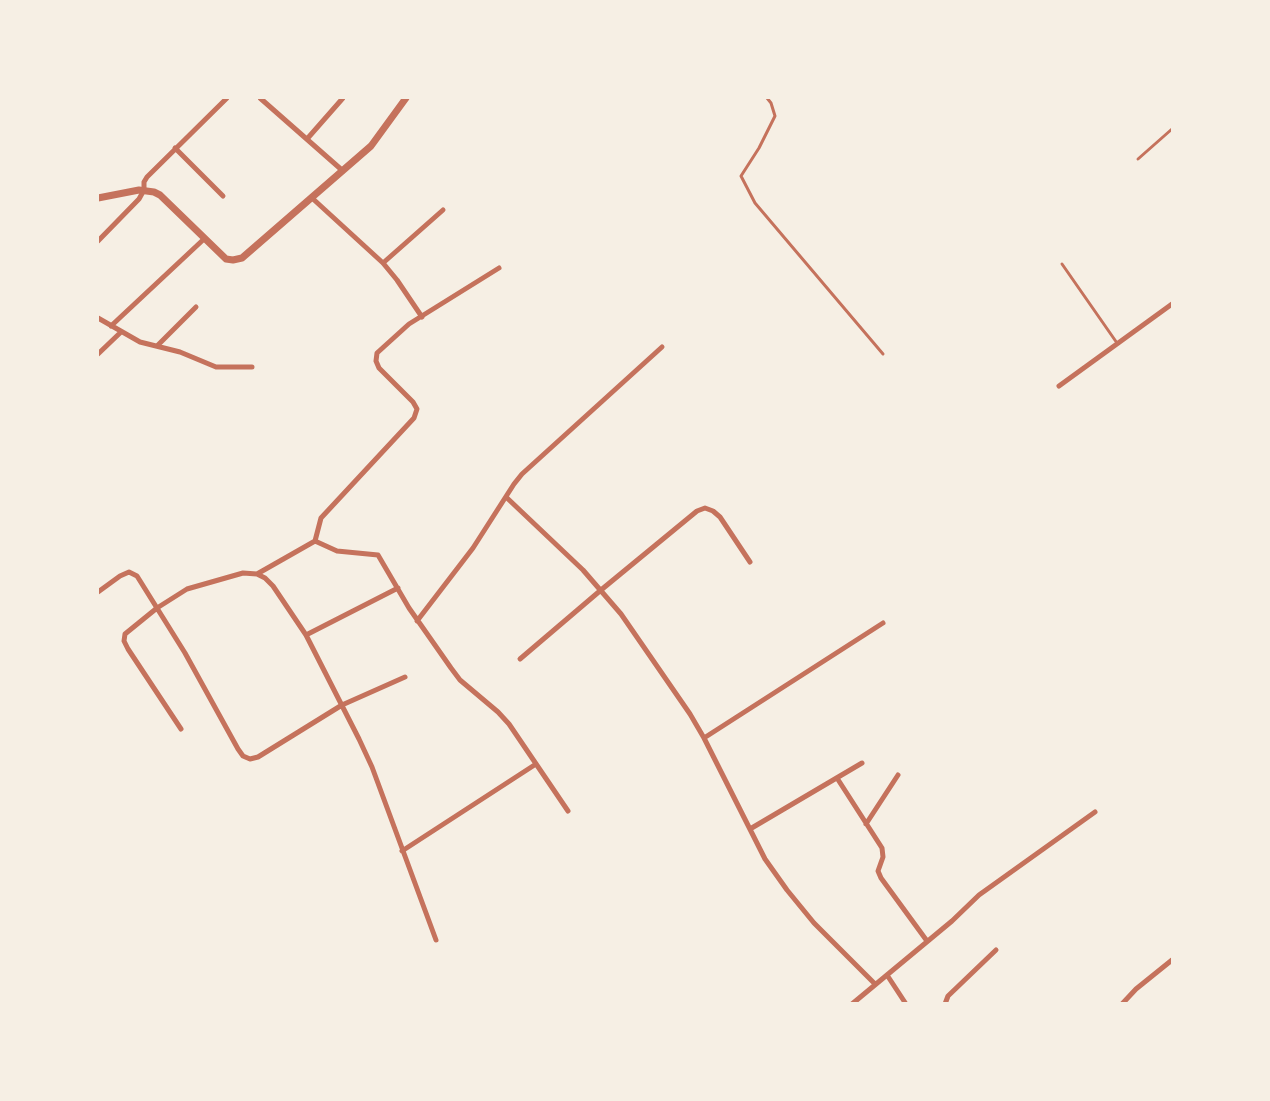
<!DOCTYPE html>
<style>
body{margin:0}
#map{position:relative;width:1270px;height:1101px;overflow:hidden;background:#f6efe4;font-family:"PT Serif",serif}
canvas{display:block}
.frame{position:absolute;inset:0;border:99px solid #f6efe4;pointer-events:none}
</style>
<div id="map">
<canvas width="1270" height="1101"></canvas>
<div class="frame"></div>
</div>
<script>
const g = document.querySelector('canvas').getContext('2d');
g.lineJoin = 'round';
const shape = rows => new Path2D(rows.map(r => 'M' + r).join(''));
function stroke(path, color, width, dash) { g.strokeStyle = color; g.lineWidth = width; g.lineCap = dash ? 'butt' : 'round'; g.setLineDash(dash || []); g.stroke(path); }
const service = shape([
 [767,98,771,103,775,116,759,148,741,176,755,203,883,354],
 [1138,159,1172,129],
 [1062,264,1117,343]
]);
const minor = shape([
 [260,98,343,171],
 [307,139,343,98],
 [175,148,223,196],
 [312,198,383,263,397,280,422,317],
 [98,241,139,199,144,190,144,182,147,177,227,98],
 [383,263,443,210],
 [98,318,140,342,180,352,216,367,252,367],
 [111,326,204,239],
 [157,346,196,307],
 [98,354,121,332],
 [1059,386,1172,304],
 [506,497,583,570,621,614,690,714,704,738,765,859,787,890,814,923,875,984],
 [315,541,337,551,378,555,409,608,451,668,460,680,498,712,509,724,568,811],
 [257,574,315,541,321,518,414,418,417,409,413,402,379,368,376,361,377,353,409,324,499,268],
 [98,592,120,576,129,572,137,576,185,653,238,749,243,756,250,759,258,757,342,705,405,677],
 [417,621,473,548,514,484,522,474,662,347],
 [306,635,398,588],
 [520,659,601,590,697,511,705,508,713,511,720,517,750,562],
 [181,729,128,649,124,641,125,634,157,608,187,589,243,573,257,574,265,578,273,586,306,635,359,739,372,767,436,940],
 [704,738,883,623],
 [837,778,882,848,883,857,878,871,881,878,927,941],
 [866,824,898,775],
 [750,829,862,763],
 [402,851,536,764],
 [887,975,906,1004],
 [852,1004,952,921,979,895,1095,812],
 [945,1004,948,996,996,950],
 [1122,1004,1136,989,1172,960]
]);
const tertiary = shape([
 [98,198,139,190,154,192,160,195,226,259,233,260,242,258,371,146,406,98]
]);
stroke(service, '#c5725c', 3);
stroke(minor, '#c5725c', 5);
stroke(tertiary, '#c5725c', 7);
</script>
